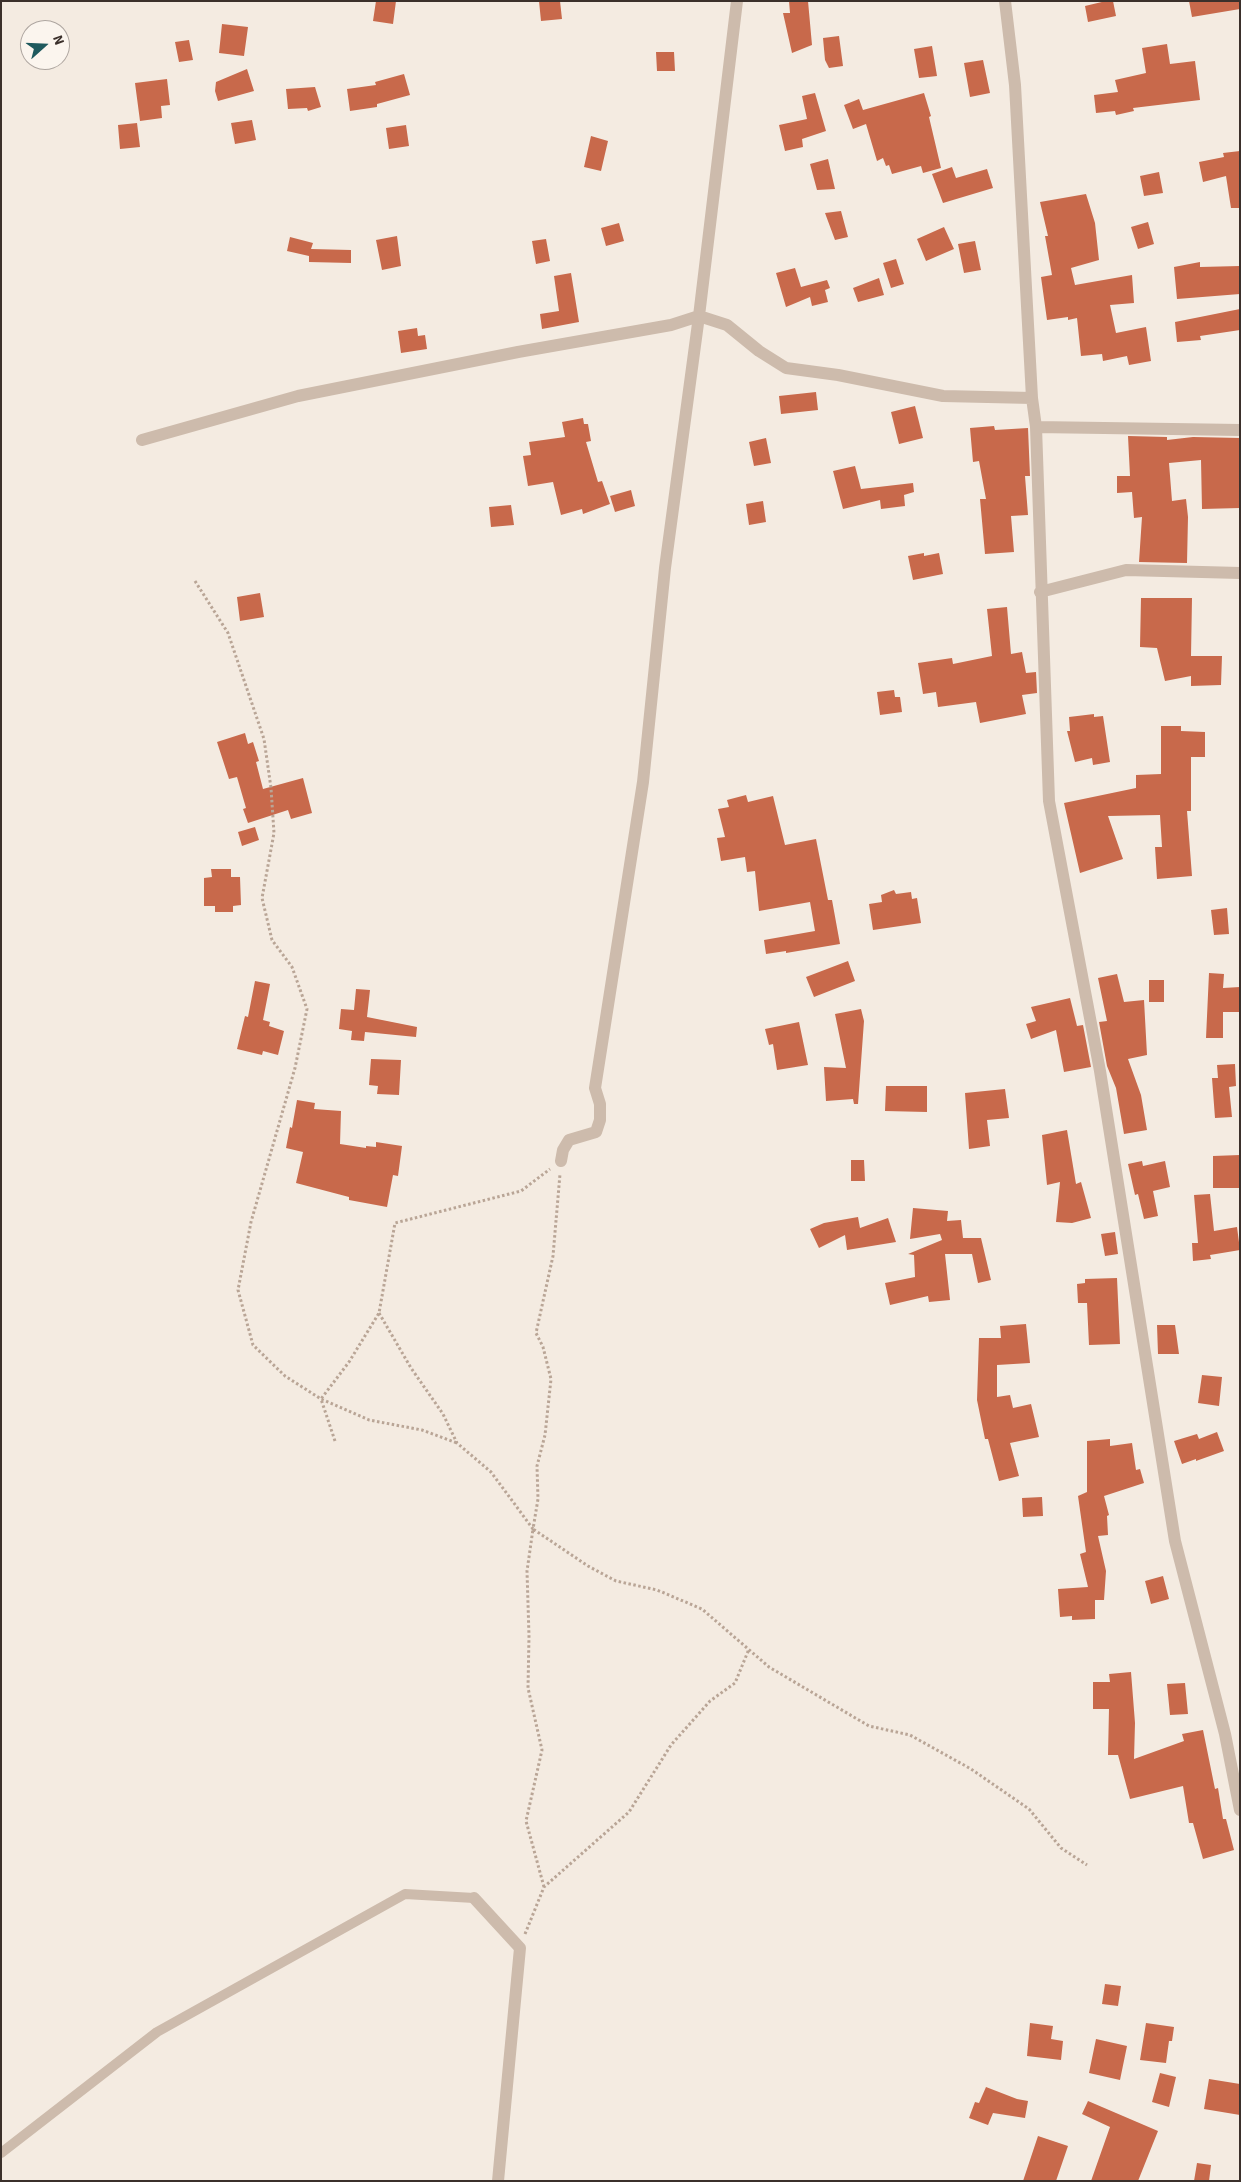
<!DOCTYPE html>
<style>
body{margin:0}
#map{position:relative;width:1241px;height:2182px;overflow:hidden;background:#f4ebe1;font-family:"Source Sans 3",sans-serif}
canvas{display:block}
.frame{position:absolute;inset:0;border:2px solid #3b302b;pointer-events:none}
.north{position:absolute;left:20px;top:20px;width:50px;height:50px;box-sizing:border-box;background:#fbf5ee;border:1px solid #aea6a0;border-radius:50%;rotate:70deg;font-size:14px;font-weight:700;line-height:20px;text-align:center;color:#3b302b}
.north::after{content:'';display:block;margin:auto;width:18px;height:22px;background:#1f5a5e;clip-path:polygon(50% 0,100% 100%,50% 72%,0 100%)}
</style>
<div id="map">
<canvas width="1241" height="2182"></canvas>
<div class="frame"></div>
<div class="north">N</div>
</div>
<script>
const g = document.querySelector('canvas').getContext('2d');
g.lineJoin = 'round';
function fill(path, color) { g.fillStyle = color; g.fill(path, 'evenodd'); }
const shape = rows => new Path2D(rows.map(r => 'M' + r).join(''));
function stroke(path, color, width, dash) { g.strokeStyle = color; g.lineWidth = width; g.lineCap = dash ? 'butt' : 'round'; g.setLineDash(dash || []); g.stroke(path); }
const building = shape([
 [376,1,396,1,393,24,373,21],
 [539,1,560,1,562,19,541,21],
 [789,1,808,1,812,45,792,53,783,13,790,13],
 [1106,1,1113,1,1116,16,1088,22,1085,6],
 [1189,1,1239,1,1240,9,1192,17],
 [222,24,248,27,244,56,219,53],
 [839,36,843,66,829,68,825,60,823,38],
 [189,40,193,60,179,62,175,42],
 [1167,44,1170,64,1195,61,1200,100,1133,108,1134,111,1116,115,1115,111,1096,113,1094,95,1118,92,1115,80,1146,73,1142,48],
 [932,46,937,76,919,78,914,49],
 [656,52,674,52,675,71,657,71],
 [983,60,990,93,970,97,964,63],
 [247,69,254,91,218,101,215,91,216,82],
 [404,74,410,95,377,104,377,107,350,111,347,89,376,85,375,82],
 [167,79,170,105,161,106,162,118,140,121,135,83],
 [315,87,321,107,308,111,307,108,288,109,286,89],
 [815,93,826,131,802,139,803,147,785,151,779,125,807,119,802,96],
 [924,93,931,116,929,117,941,168,923,173,921,166,892,174,889,165,886,166,883,158,877,161,866,124,853,129,844,105,859,99,863,110],
 [252,120,256,140,235,144,231,123],
 [137,123,140,147,120,149,118,125],
 [406,125,409,146,389,149,386,128],
 [591,136,608,141,601,171,584,167],
 [1240,151,1240,208,1231,208,1226,176,1203,182,1199,162,1224,157,1223,153],
 [828,159,835,189,817,190,810,164],
 [952,167,956,178,987,169,993,188,943,203,932,174],
 [1159,172,1163,193,1144,196,1140,176],
 [1086,194,1095,223,1099,260,1071,268,1075,285,1132,275,1134,303,1110,305,1116,333,1146,327,1151,361,1129,365,1127,356,1103,361,1102,354,1081,356,1077,318,1068,320,1068,317,1047,320,1041,277,1052,275,1045,236,1048,236,1040,202],
 [841,211,848,237,835,240,825,213],
 [1148,222,1154,244,1138,249,1131,227],
 [619,223,624,241,606,246,601,228],
 [944,227,954,249,926,261,917,239],
 [397,236,401,266,382,270,376,240],
 [290,237,313,243,311,249,351,250,351,263,309,262,309,256,287,251],
 [546,239,550,261,536,264,532,241],
 [975,241,981,270,964,273,958,244],
 [896,259,904,284,891,288,883,263],
 [1200,262,1200,267,1240,266,1240,294,1177,299,1174,267],
 [795,268,801,287,827,280,830,288,825,290,828,302,812,306,810,297,786,307,776,273],
 [571,273,579,322,542,329,540,314,559,311,554,276],
 [879,278,884,295,858,302,853,288],
 [1240,309,1240,330,1200,336,1201,340,1177,342,1175,322],
 [417,328,418,336,425,335,427,349,401,353,398,331],
 [816,392,818,410,781,414,779,396],
 [915,406,923,438,899,444,891,412],
 [583,418,584,424,588,424,591,441,586,442,598,482,602,481,610,504,583,514,582,509,561,515,553,482,528,486,523,456,531,455,529,442,565,437,562,422],
 [994,426,995,430,1028,428,1030,476,1025,476,1028,515,1011,516,1014,552,985,554,980,499,986,499,979,461,973,462,970,428],
 [1128,436,1167,437,1167,440,1193,437,1240,438,1240,508,1202,509,1201,460,1169,463,1172,501,1186,499,1188,517,1187,563,1139,562,1142,517,1134,518,1132,492,1117,493,1117,476,1130,476],
 [766,438,771,463,754,466,749,442],
 [855,466,861,489,913,483,914,492,904,495,905,506,881,509,880,500,843,509,833,471],
 [631,490,635,506,615,512,610,496],
 [763,501,766,522,749,525,746,504],
 [511,505,514,525,491,527,489,507],
 [924,553,924,556,939,553,943,574,913,580,908,556],
 [260,593,264,617,240,621,237,597],
 [1141,598,1192,598,1191,656,1222,656,1221,685,1191,686,1191,676,1165,681,1157,648,1140,647],
 [1007,607,1011,654,1022,652,1026,673,1036,672,1037,693,1022,695,1026,714,980,723,976,702,938,707,936,692,923,694,918,663,952,658,953,664,992,656,987,609],
 [894,690,895,697,900,697,902,712,880,715,877,692],
 [1094,714,1094,717,1103,716,1110,762,1093,765,1092,758,1075,762,1067,731,1070,731,1069,717],
 [1161,726,1181,726,1181,731,1205,732,1205,757,1191,757,1191,811,1187,811,1192,876,1157,879,1155,847,1162,847,1160,815,1108,816,1123,859,1080,873,1064,803,1136,788,1136,775,1161,774],
 [245,733,248,744,253,742,259,761,256,762,263,789,303,778,312,813,291,819,288,810,248,823,243,809,246,808,237,777,229,779,217,742],
 [746,795,748,802,773,796,785,845,816,839,828,900,832,900,840,944,786,953,786,951,766,954,764,940,815,931,810,902,759,911,755,871,747,872,745,857,721,861,717,838,725,837,718,809,729,807,727,800],
 [255,827,259,840,242,846,238,832],
 [211,869,231,869,231,877,240,877,241,905,233,906,233,912,215,912,215,906,204,906,204,878,212,877],
 [894,890,896,894,911,892,912,899,917,898,921,923,873,930,869,904,882,902,881,895],
 [1227,908,1229,934,1214,935,1211,910],
 [848,961,855,981,814,997,806,977],
 [1209,973,1224,974,1223,988,1240,987,1240,1012,1223,1012,1223,1038,1206,1038],
 [1117,974,1124,1002,1144,1000,1147,1055,1128,1059,1141,1095,1147,1130,1124,1134,1116,1088,1107,1066,1099,1022,1107,1021,1098,978],
 [1149,980,1164,980,1164,1002,1149,1002],
 [255,981,270,984,263,1020,270,1022,269,1026,284,1031,278,1055,263,1051,262,1055,237,1049,245,1016,248,1017],
 [356,989,370,990,367,1017,417,1027,416,1037,365,1032,364,1041,351,1040,352,1031,339,1029,341,1009,354,1010],
 [1070,998,1077,1026,1083,1025,1091,1067,1064,1072,1056,1030,1031,1039,1026,1024,1036,1021,1031,1007],
 [861,1009,864,1021,858,1104,854,1104,853,1099,826,1101,824,1067,846,1068,835,1014],
 [799,1022,808,1065,777,1070,773,1044,769,1045,765,1029],
 [371,1059,401,1060,399,1095,377,1094,378,1086,369,1085],
 [1235,1064,1236,1086,1229,1087,1232,1117,1215,1118,1212,1078,1218,1078,1217,1065],
 [886,1086,927,1086,927,1112,885,1111],
 [1005,1089,1009,1118,987,1120,990,1146,969,1149,965,1093],
 [297,1100,315,1103,314,1109,341,1111,340,1144,366,1148,366,1146,376,1147,376,1142,402,1146,398,1176,393,1175,387,1207,349,1200,349,1197,296,1183,303,1152,286,1148,290,1127,292,1128],
 [1067,1130,1076,1184,1081,1182,1091,1218,1072,1223,1056,1222,1060,1182,1047,1185,1042,1135],
 [1240,1155,1240,1188,1213,1188,1213,1156],
 [851,1160,864,1160,865,1181,851,1181],
 [1142,1161,1143,1166,1165,1161,1170,1187,1153,1191,1158,1216,1144,1219,1138,1194,1135,1195,1128,1164],
 [1210,1194,1214,1231,1237,1227,1240,1250,1210,1255,1211,1259,1193,1261,1192,1243,1198,1243,1194,1195],
 [913,1208,948,1211,947,1221,961,1220,963,1238,981,1238,991,1280,978,1283,972,1254,945,1254,950,1300,929,1302,928,1296,890,1305,885,1283,915,1277,914,1255,908,1254,942,1240,940,1234,910,1239],
 [858,1217,860,1228,888,1218,896,1242,847,1250,845,1235,819,1248,810,1229,824,1223],
 [1115,1232,1118,1254,1105,1256,1101,1234],
 [1117,1278,1120,1344,1089,1345,1087,1303,1078,1303,1077,1284,1085,1283,1085,1279],
 [1026,1324,1030,1363,997,1365,997,1397,1010,1395,1013,1408,1031,1404,1039,1437,1010,1443,1019,1476,999,1481,988,1439,985,1439,977,1400,979,1338,1001,1338,1000,1326],
 [1157,1325,1175,1325,1179,1354,1158,1354],
 [1202,1375,1222,1377,1219,1406,1198,1403],
 [1217,1432,1224,1451,1196,1461,1196,1459,1182,1464,1174,1441,1197,1434,1199,1439],
 [1110,1439,1110,1446,1132,1443,1136,1470,1140,1469,1144,1483,1104,1496,1109,1515,1107,1516,1108,1535,1098,1536,1106,1571,1104,1600,1095,1600,1095,1619,1072,1620,1072,1616,1060,1617,1058,1589,1088,1587,1080,1554,1086,1552,1078,1496,1087,1492,1087,1441],
 [1042,1497,1043,1516,1023,1517,1022,1498],
 [1163,1576,1169,1599,1151,1604,1145,1581],
 [1131,1672,1135,1723,1134,1759,1184,1741,1182,1734,1203,1730,1215,1789,1218,1788,1223,1819,1226,1819,1234,1850,1203,1859,1193,1823,1189,1823,1183,1786,1130,1799,1118,1755,1108,1755,1109,1709,1093,1709,1093,1682,1110,1682,1109,1674],
 [1185,1683,1188,1714,1170,1715,1167,1684],
 [1105,1984,1121,1986,1118,2006,1102,2004],
 [1030,2023,1053,2026,1051,2039,1063,2041,1061,2060,1027,2056],
 [1146,2023,1174,2027,1172,2041,1169,2041,1166,2063,1140,2060],
 [1096,2039,1127,2046,1120,2080,1089,2073],
 [1160,2073,1176,2077,1169,2107,1152,2102],
 [1209,2079,1240,2084,1240,2115,1204,2109],
 [986,2087,1017,2099,1028,2101,1025,2118,993,2113,988,2125,969,2118,975,2102,979,2103],
 [1088,2101,1158,2131,1138,2181,1091,2181,1110,2127,1082,2114],
 [1038,2136,1068,2146,1056,2181,1023,2181],
 [1197,2163,1211,2165,1209,2181,1194,2181]
]);
const path = shape([
 [195,581,228,633,264,739,271,788,274,833,262,898,272,940,292,967,307,1009,295,1068,251,1222,238,1290,253,1345,285,1376,321,1399,369,1420,422,1430,457,1443],
 [379,1313,411,1368,443,1414,457,1443,491,1472,533,1529,538,1499,537,1466,545,1435,551,1379,543,1347,536,1333,553,1256,560,1174],
 [335,1441,321,1399,349,1362,379,1313,395,1223,521,1191,550,1169],
 [544,1887,526,1821,542,1750,528,1688,529,1636,527,1571,533,1529,588,1566,616,1581,657,1590,702,1609,769,1667,869,1726,910,1735,971,1769,1029,1809,1061,1848,1087,1865],
 [525,1934,544,1887,629,1812,671,1745,710,1701,735,1683,749,1649]
]);
const lane = shape([
 [1,2153,157,2032,405,1894,474,1898]
]);
const street = shape([
 [1005,1,1015,85,1032,398,1036,427,1049,801,1100,1071,1175,1541,1225,1734,1240,1810],
 [1036,427,1240,430],
 [142,440,298,396,518,352,671,325,699,316,727,325,759,351,786,368,838,375,943,396,1032,398],
 [1040,592,1126,570,1240,573],
 [561,1161,563,1150,569,1140,596,1132,600,1120,600,1104,595,1088,643,782,665,568,699,316,737,1],
 [474,1898,520,1948,498,2181]
]);
fill(building, '#c8694b');
stroke(path, '#b9a596', 3, [2.5, 2.5]);
stroke(lane, '#cdbbac', 10);
stroke(street, '#cdbbac', 12);
</script>
